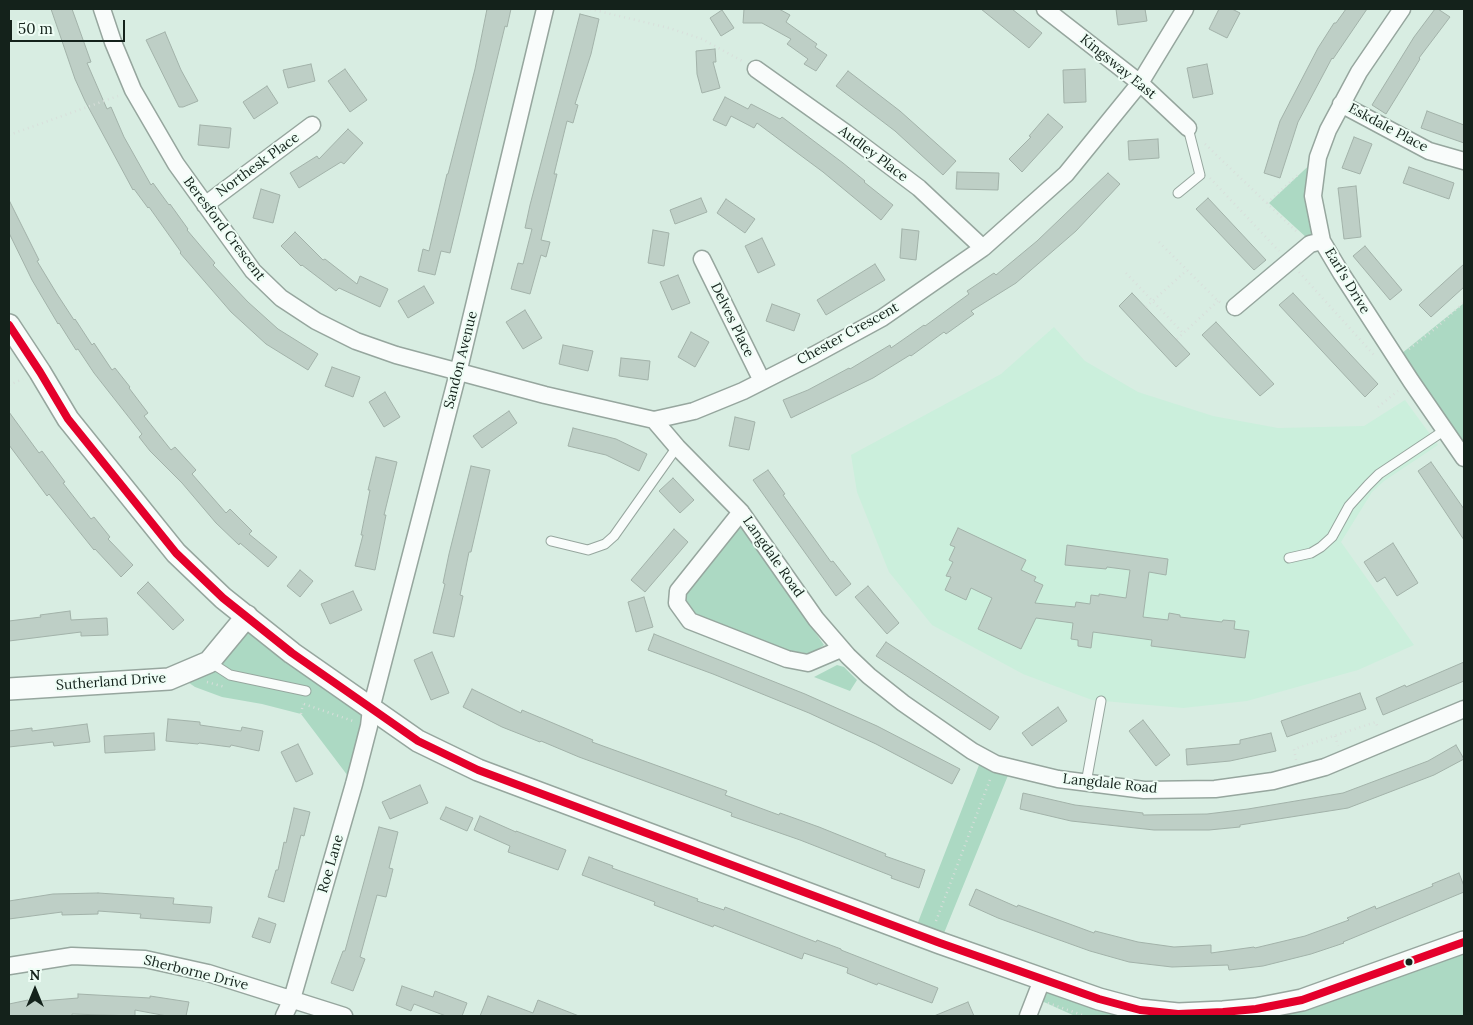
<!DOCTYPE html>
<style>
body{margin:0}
#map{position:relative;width:1473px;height:1025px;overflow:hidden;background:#d8ede2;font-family:Lora,serif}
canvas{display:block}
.frame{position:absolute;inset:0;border:10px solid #14221b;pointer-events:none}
.north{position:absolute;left:10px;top:965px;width:50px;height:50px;-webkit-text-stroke:4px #eefdf5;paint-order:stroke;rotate:0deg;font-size:14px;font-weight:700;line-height:20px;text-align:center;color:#14221b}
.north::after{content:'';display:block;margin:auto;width:18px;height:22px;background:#14221b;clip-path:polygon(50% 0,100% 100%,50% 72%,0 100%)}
.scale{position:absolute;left:10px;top:20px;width:115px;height:22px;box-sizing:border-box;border:2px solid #14221b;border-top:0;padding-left:6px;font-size:15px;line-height:18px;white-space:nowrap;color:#14221b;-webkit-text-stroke:4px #eefdf5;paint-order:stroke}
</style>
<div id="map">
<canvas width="1473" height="1025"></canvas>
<div class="frame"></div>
<div class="north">N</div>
<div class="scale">50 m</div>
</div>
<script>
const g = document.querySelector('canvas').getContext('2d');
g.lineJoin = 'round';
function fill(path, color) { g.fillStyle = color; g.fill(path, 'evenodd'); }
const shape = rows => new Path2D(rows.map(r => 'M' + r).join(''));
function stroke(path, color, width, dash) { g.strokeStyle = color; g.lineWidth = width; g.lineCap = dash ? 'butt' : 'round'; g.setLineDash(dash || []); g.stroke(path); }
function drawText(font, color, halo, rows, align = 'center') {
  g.font = font + ' Lora,serif'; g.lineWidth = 4; g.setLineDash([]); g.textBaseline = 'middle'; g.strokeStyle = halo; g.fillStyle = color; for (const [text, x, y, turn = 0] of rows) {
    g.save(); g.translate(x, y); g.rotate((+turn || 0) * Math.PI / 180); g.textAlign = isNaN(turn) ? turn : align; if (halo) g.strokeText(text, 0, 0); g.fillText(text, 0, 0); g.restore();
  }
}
const built = shape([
 [1054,327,1085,361,1138,392,1213,416,1278,428,1364,426,1405,400,1438,445,1384,481,1372,492,1341,542,1414,645,1358,670,1247,701,1183,708,1092,700,1023,674,932,625,889,572,857,492,851,455,1001,374]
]);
const green = shape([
 [1318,157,1322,241,1308,239,1269,203],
 [1464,303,1464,458,1396,358],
 [739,522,824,645,811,654,784,650,690,612,684,604,686,590],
 [247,616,371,709,354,784,301,714,262,704,222,697,195,687,179,676],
 [837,665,844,667,857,680,850,691,814,677],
 [981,760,1011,768,940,943,915,930],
 [1464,942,1464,1016,1075,1016,1035,998,1042,980,1099,999,1223,1012]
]);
const building = shape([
 [51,9,72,9,91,62,87,63,107,109,111,107,124,137,151,185,153,183,169,205,170,204,188,229,187,230,215,263,213,265,248,302,278,329,318,354,308,370,266,344,231,312,180,253,181,252,149,207,148,208,134,189,133,190,85,101,75,79,51,9],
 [487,9,511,9,507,27,505,26,450,253,441,251,435,275,418,271,423,249,429,251,447,174,448,174,475,69,487,9],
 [744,9,779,9,790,15,786,22,817,44,815,47,827,55,816,71,804,64,808,59,787,44,791,39,762,23,743,23,744,9],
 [981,9,1012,9,1042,33,1029,48,981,9],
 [1116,9,1145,9,1147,21,1118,25,1116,9],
 [1219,9,1232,9,1240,13,1227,38,1209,29,1219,9],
 [1346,9,1367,9,1333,59,1332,58,1298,122,1280,178,1264,173,1280,121,1318,48,1334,23,1336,23,1346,9],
 [1435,9,1438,9,1450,17,1419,58,1420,59,1386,114,1372,105,1414,37,1435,9],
 [722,10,734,28,721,36,710,18,722,10],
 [580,14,599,19,591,54,575,104,578,105,573,123,567,121,554,174,557,174,541,240,550,242,546,257,541,255,530,294,511,289,518,263,523,264,532,229,525,228,530,205,580,14],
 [165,32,181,70,198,101,183,107,179,107,146,40,165,32],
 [715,49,716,62,713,62,720,88,702,93,697,74,696,51,715,49],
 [311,64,315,81,288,88,283,70,311,64],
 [1207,64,1213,94,1193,98,1187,68,1207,64],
 [345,69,367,100,350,112,328,81,345,69],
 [1085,69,1086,102,1064,103,1063,70,1085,69],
 [848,71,900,111,956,161,943,175,895,131,836,86,848,71],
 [267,86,278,103,254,119,243,102,267,86],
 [725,97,748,109,751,104,780,119,782,117,843,163,865,181,864,182,893,205,881,220,823,172,757,123,754,128,731,116,726,126,713,120,725,97],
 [1427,111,1464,125,1464,143,1421,128,1427,111],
 [1048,114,1063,127,1022,172,1009,159,1031,137,1029,136,1048,114],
 [200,125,231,128,229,148,198,145,200,125],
 [348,129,363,143,344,164,341,162,299,188,290,173,317,156,319,159,348,129],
 [1354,137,1372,144,1360,174,1342,168,1354,137],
 [1158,139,1159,158,1129,160,1128,141,1158,139],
 [1409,167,1454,183,1449,199,1403,183,1409,167],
 [957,172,999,173,998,190,956,189,957,172],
 [1108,173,1120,184,1076,231,1016,283,971,311,974,314,946,334,944,332,911,356,910,355,873,378,791,418,783,400,808,390,849,368,850,369,890,345,891,348,924,325,925,326,969,294,967,291,994,273,996,275,1037,241,1108,173],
 [1356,186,1361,237,1344,239,1338,188,1356,186],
 [261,189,280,195,273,223,253,218,261,189],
 [701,198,707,212,675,224,670,210,701,198],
 [1208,198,1266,260,1254,270,1196,209,1208,198],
 [726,199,755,219,745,233,717,213,726,199],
 [9,200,39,260,37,261,57,294,74,320,75,319,92,345,94,343,112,370,115,368,130,387,129,388,148,413,144,416,171,450,175,447,196,470,192,474,226,513,230,509,252,531,249,534,277,557,268,567,240,543,239,545,216,523,182,483,150,451,139,437,142,434,94,373,78,349,76,350,59,323,58,324,32,280,9,233,9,200],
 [902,229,919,231,916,260,900,258,902,229],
 [653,230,669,233,664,266,648,263,653,230],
 [295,232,323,260,325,259,357,284,360,276,388,289,380,307,339,288,336,291,302,265,301,266,281,246,295,232],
 [762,238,775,265,758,273,745,246,762,238],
 [1365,246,1402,290,1390,300,1353,256,1365,246],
 [875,264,885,280,826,315,817,300,875,264],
 [1464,264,1464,287,1431,317,1419,305,1464,264],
 [678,275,690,303,672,310,660,282,678,275],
 [424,286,434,303,408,318,398,301,424,286],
 [1132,293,1190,354,1176,367,1119,306,1132,293],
 [1293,293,1378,384,1365,397,1279,305,1293,293],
 [772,304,800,314,794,331,766,321,772,304],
 [525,310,542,338,523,349,506,322,525,310],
 [1216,322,1274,384,1260,396,1202,335,1216,322],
 [691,332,709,342,695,367,678,357,691,332],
 [563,345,593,351,588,371,559,364,563,345],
 [621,358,650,361,648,380,619,376,621,358],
 [332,367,360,377,353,397,325,386,332,367],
 [385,392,400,417,384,427,369,402,385,392],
 [509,411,517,423,482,448,473,436,509,411],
 [9,412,39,453,42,451,65,482,63,483,91,519,94,517,110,537,108,539,133,565,121,577,95,549,94,550,49,494,47,496,9,445,9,412],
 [735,417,755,422,749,450,729,446,735,417],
 [573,428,616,439,647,454,639,471,606,455,568,446,573,428],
 [376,457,397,462,384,515,386,515,375,570,355,566,363,535,361,535,370,490,368,490,376,457],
 [1431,462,1464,509,1464,540,1418,471,1431,462],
 [471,466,490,470,471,552,469,552,460,595,463,596,454,637,433,633,445,584,443,583,449,554,471,466],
 [768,470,785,494,783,495,831,562,833,561,851,584,836,596,753,480,768,470],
 [673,478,694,500,680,513,659,491,673,478],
 [958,528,1026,560,1021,570,1036,577,1034,581,1043,585,1035,603,1075,607,1076,602,1090,604,1091,595,1099,596,1099,594,1126,598,1130,570,1107,567,1106,569,1065,565,1067,545,1168,559,1166,575,1149,572,1143,617,1168,620,1169,613,1180,615,1180,617,1222,622,1223,620,1235,621,1234,629,1249,631,1245,658,1151,646,1152,640,1093,632,1091,648,1078,646,1078,640,1071,639,1073,623,1036,618,1021,649,978,629,992,598,971,588,966,600,945,590,951,577,946,576,953,562,949,560,955,547,950,545,958,528],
 [674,529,688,542,645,592,631,580,674,529],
 [1393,543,1418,583,1397,596,1385,577,1377,582,1364,562,1393,543],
 [300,570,313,581,300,597,287,586,300,570],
 [148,582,184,620,173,630,137,593,148,582],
 [868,586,899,623,887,634,855,597,868,586],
 [353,591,362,610,330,624,321,604,353,591],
 [644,597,653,627,636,632,628,602,644,597],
 [70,611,71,620,107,618,108,635,81,636,81,632,9,641,9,621,41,617,40,615,70,611],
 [654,634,805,694,877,726,960,769,952,784,876,744,809,713,713,674,648,650,654,634],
 [886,642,999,717,990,730,876,656,886,642],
 [432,652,449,693,431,700,414,660,432,652],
 [1464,662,1464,681,1383,715,1376,698,1405,685,1406,687,1464,662],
 [472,689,521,713,522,710,567,729,593,740,592,742,727,791,725,795,779,815,780,813,819,827,886,854,885,856,925,870,919,888,891,878,892,876,800,840,731,816,732,813,579,757,541,741,540,742,502,727,463,707,472,689],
 [1360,693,1366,709,1287,737,1281,721,1360,693],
 [1058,707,1067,721,1032,746,1022,733,1058,707],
 [168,719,200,722,200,725,241,731,242,727,263,731,259,751,231,745,230,747,199,743,198,744,166,741,168,719],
 [1143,720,1170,755,1156,766,1129,731,1143,720],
 [87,724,90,742,54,746,53,742,9,747,9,731,32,728,32,731,87,724],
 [154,733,155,750,105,753,104,736,154,733],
 [1271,733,1276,751,1230,761,1187,765,1186,749,1240,744,1240,740,1271,733],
 [298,744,313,774,296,782,281,752,298,744],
 [1456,745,1464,759,1434,775,1348,808,1240,825,1240,827,1209,830,1154,830,1071,821,1020,809,1023,793,1075,805,1143,813,1143,815,1207,814,1248,809,1343,793,1428,761,1456,745],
 [420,785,428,803,390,819,382,802,420,785],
 [446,807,473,818,467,831,440,819,446,807],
 [294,808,310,812,304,836,301,835,284,902,268,897,276,870,278,870,284,842,286,843,294,808],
 [480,816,516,832,516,831,566,850,558,870,508,852,510,846,474,830,480,816],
 [379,827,398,832,389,868,393,869,386,897,377,895,360,957,365,959,353,991,331,983,343,951,345,951,379,827],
 [589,857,613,866,612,868,698,899,697,901,724,910,725,907,816,942,817,940,841,949,841,950,938,988,932,1003,878,983,877,985,847,973,848,968,804,953,802,959,714,925,713,927,654,905,655,902,582,875,589,857],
 [1459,873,1464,886,1464,892,1343,942,1344,943,1311,954,1263,966,1229,970,1228,965,1172,967,1129,962,1090,951,998,918,969,905,976,889,1017,907,1018,905,1094,933,1095,931,1138,942,1174,947,1211,945,1211,953,1254,947,1255,948,1305,936,1349,920,1347,918,1375,906,1376,909,1433,886,1432,884,1459,873],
 [98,893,174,898,173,904,212,907,210,923,140,918,141,914,98,911,98,914,62,915,62,912,9,919,9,901,53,894,98,893],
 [259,918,276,924,270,943,252,937,259,918],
 [402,986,433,997,435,991,467,1003,462,1016,446,1016,414,1004,411,1011,396,1005,402,986],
 [78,994,150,998,150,996,189,1002,186,1016,167,1016,135,1010,135,1016,72,1014,72,1016,9,1016,9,1004,28,1000,29,1002,78,998,78,994],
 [488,996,533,1013,538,1000,579,1016,480,1016,488,996],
 [968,1002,974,1016,934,1016,968,1002]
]);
const path = shape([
 [590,9,669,28,702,39,744,62],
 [9,135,118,96],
 [1205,144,1298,233],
 [1210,178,1279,251],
 [1267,203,1300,173],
 [1159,242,1218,301,1222,303],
 [1299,272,1374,355],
 [1126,273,1183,333],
 [1146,307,1187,270],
 [1177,339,1218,301],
 [1409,349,1436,328,1464,302],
 [9,385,23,379],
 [1378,407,1398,391],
 [207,682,225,687],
 [304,704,353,721],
 [301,714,303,704],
 [1335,736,1338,746],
 [1296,760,1294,749,1376,722,1378,729],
 [936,921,991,777],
 [1048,1003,1085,1016]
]);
const service = shape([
 [1178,193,1200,175,1188,128],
 [551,541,588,550,605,544,614,536,677,447],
 [1289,558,1311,553,1321,547,1332,537,1349,506,1368,485,1379,474,1445,430],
 [210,662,230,675,306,691],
 [1086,783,1101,701]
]);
const minor = shape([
 [102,9,113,42,133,90,176,164,253,271,281,298,316,321,356,341,396,355,545,395,654,420,694,411,743,391,814,355,882,318,983,248,1066,174,1140,83,1185,9],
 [1045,9,1140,83,1188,128],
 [1402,9,1359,72,1328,130,1318,157,1313,196,1322,241,1341,273,1411,381,1464,458],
 [756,69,846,133,919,188,983,248],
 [1341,104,1429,151,1464,161],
 [205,205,312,125],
 [702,259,762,381],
 [1235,307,1310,244,1322,241],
 [654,420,677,447,741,512,816,619,848,656,869,676,903,703,972,751,996,764,1058,779,1144,790,1215,789,1273,781,1325,767,1464,709],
 [741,512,678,591,677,603,690,621,787,659,808,663,841,649],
 [9,966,72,956,145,959,208,973,344,1016],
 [284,1016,292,999,354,784,369,726,371,709,458,373,545,9],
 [1028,1016,1042,980]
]);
const tertiary = shape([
 [9,325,40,372,68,419,176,553,223,598,292,653,418,741,478,770,940,943,1099,999,1140,1010,1178,1014,1223,1012,1256,1009,1302,1000,1464,942],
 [9,689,169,679,209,662,247,616]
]);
const bus1 = shape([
 [9,325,40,372,68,419,176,553,223,598,292,653,418,741,478,770,940,943,1099,999,1140,1010,1178,1014,1223,1012,1256,1009,1302,1000,1464,942]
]);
const markers = [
 [1409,962,4.5,"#14221b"]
];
const streetNames = [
 ["Kingsway East",1118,67,39],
 ["Eskdale Place",1388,128,28],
 ["Audley Place",873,154,37],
 ["Northesk Place",258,165,-36],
 ["Beresford Crescent",224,229,53],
 ["Earl's Drive",1347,281,59],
 ["Delves Place",732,320,64],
 ["Chester Crescent",848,334,-29],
 ["Sandon Avenue",461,360,-76],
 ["Langdale Road",773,557,55],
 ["Sutherland Drive",111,682,-4],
 ["Langdale Road",1110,784,6],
 ["Roe Lane",331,864,-74],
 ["Sherborne Drive",196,973,14]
];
fill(built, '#cbefdc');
fill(green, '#acd9c3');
fill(building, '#becfc6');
stroke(building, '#a2b2a9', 1);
stroke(service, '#96a69e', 11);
stroke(minor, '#96a69e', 19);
stroke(tertiary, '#96a69e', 24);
stroke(path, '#d8dfdb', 2.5, [1, 4]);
stroke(service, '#f9fcfb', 9);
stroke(minor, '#f9fcfb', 16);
stroke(tertiary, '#f9fcfb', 21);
stroke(bus1, '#e4002b', 8);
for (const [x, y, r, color] of markers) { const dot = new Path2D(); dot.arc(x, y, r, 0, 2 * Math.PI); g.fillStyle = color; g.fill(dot); stroke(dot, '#eefdf5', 2); }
drawText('14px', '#14221b', '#eefdf5', streetNames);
</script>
